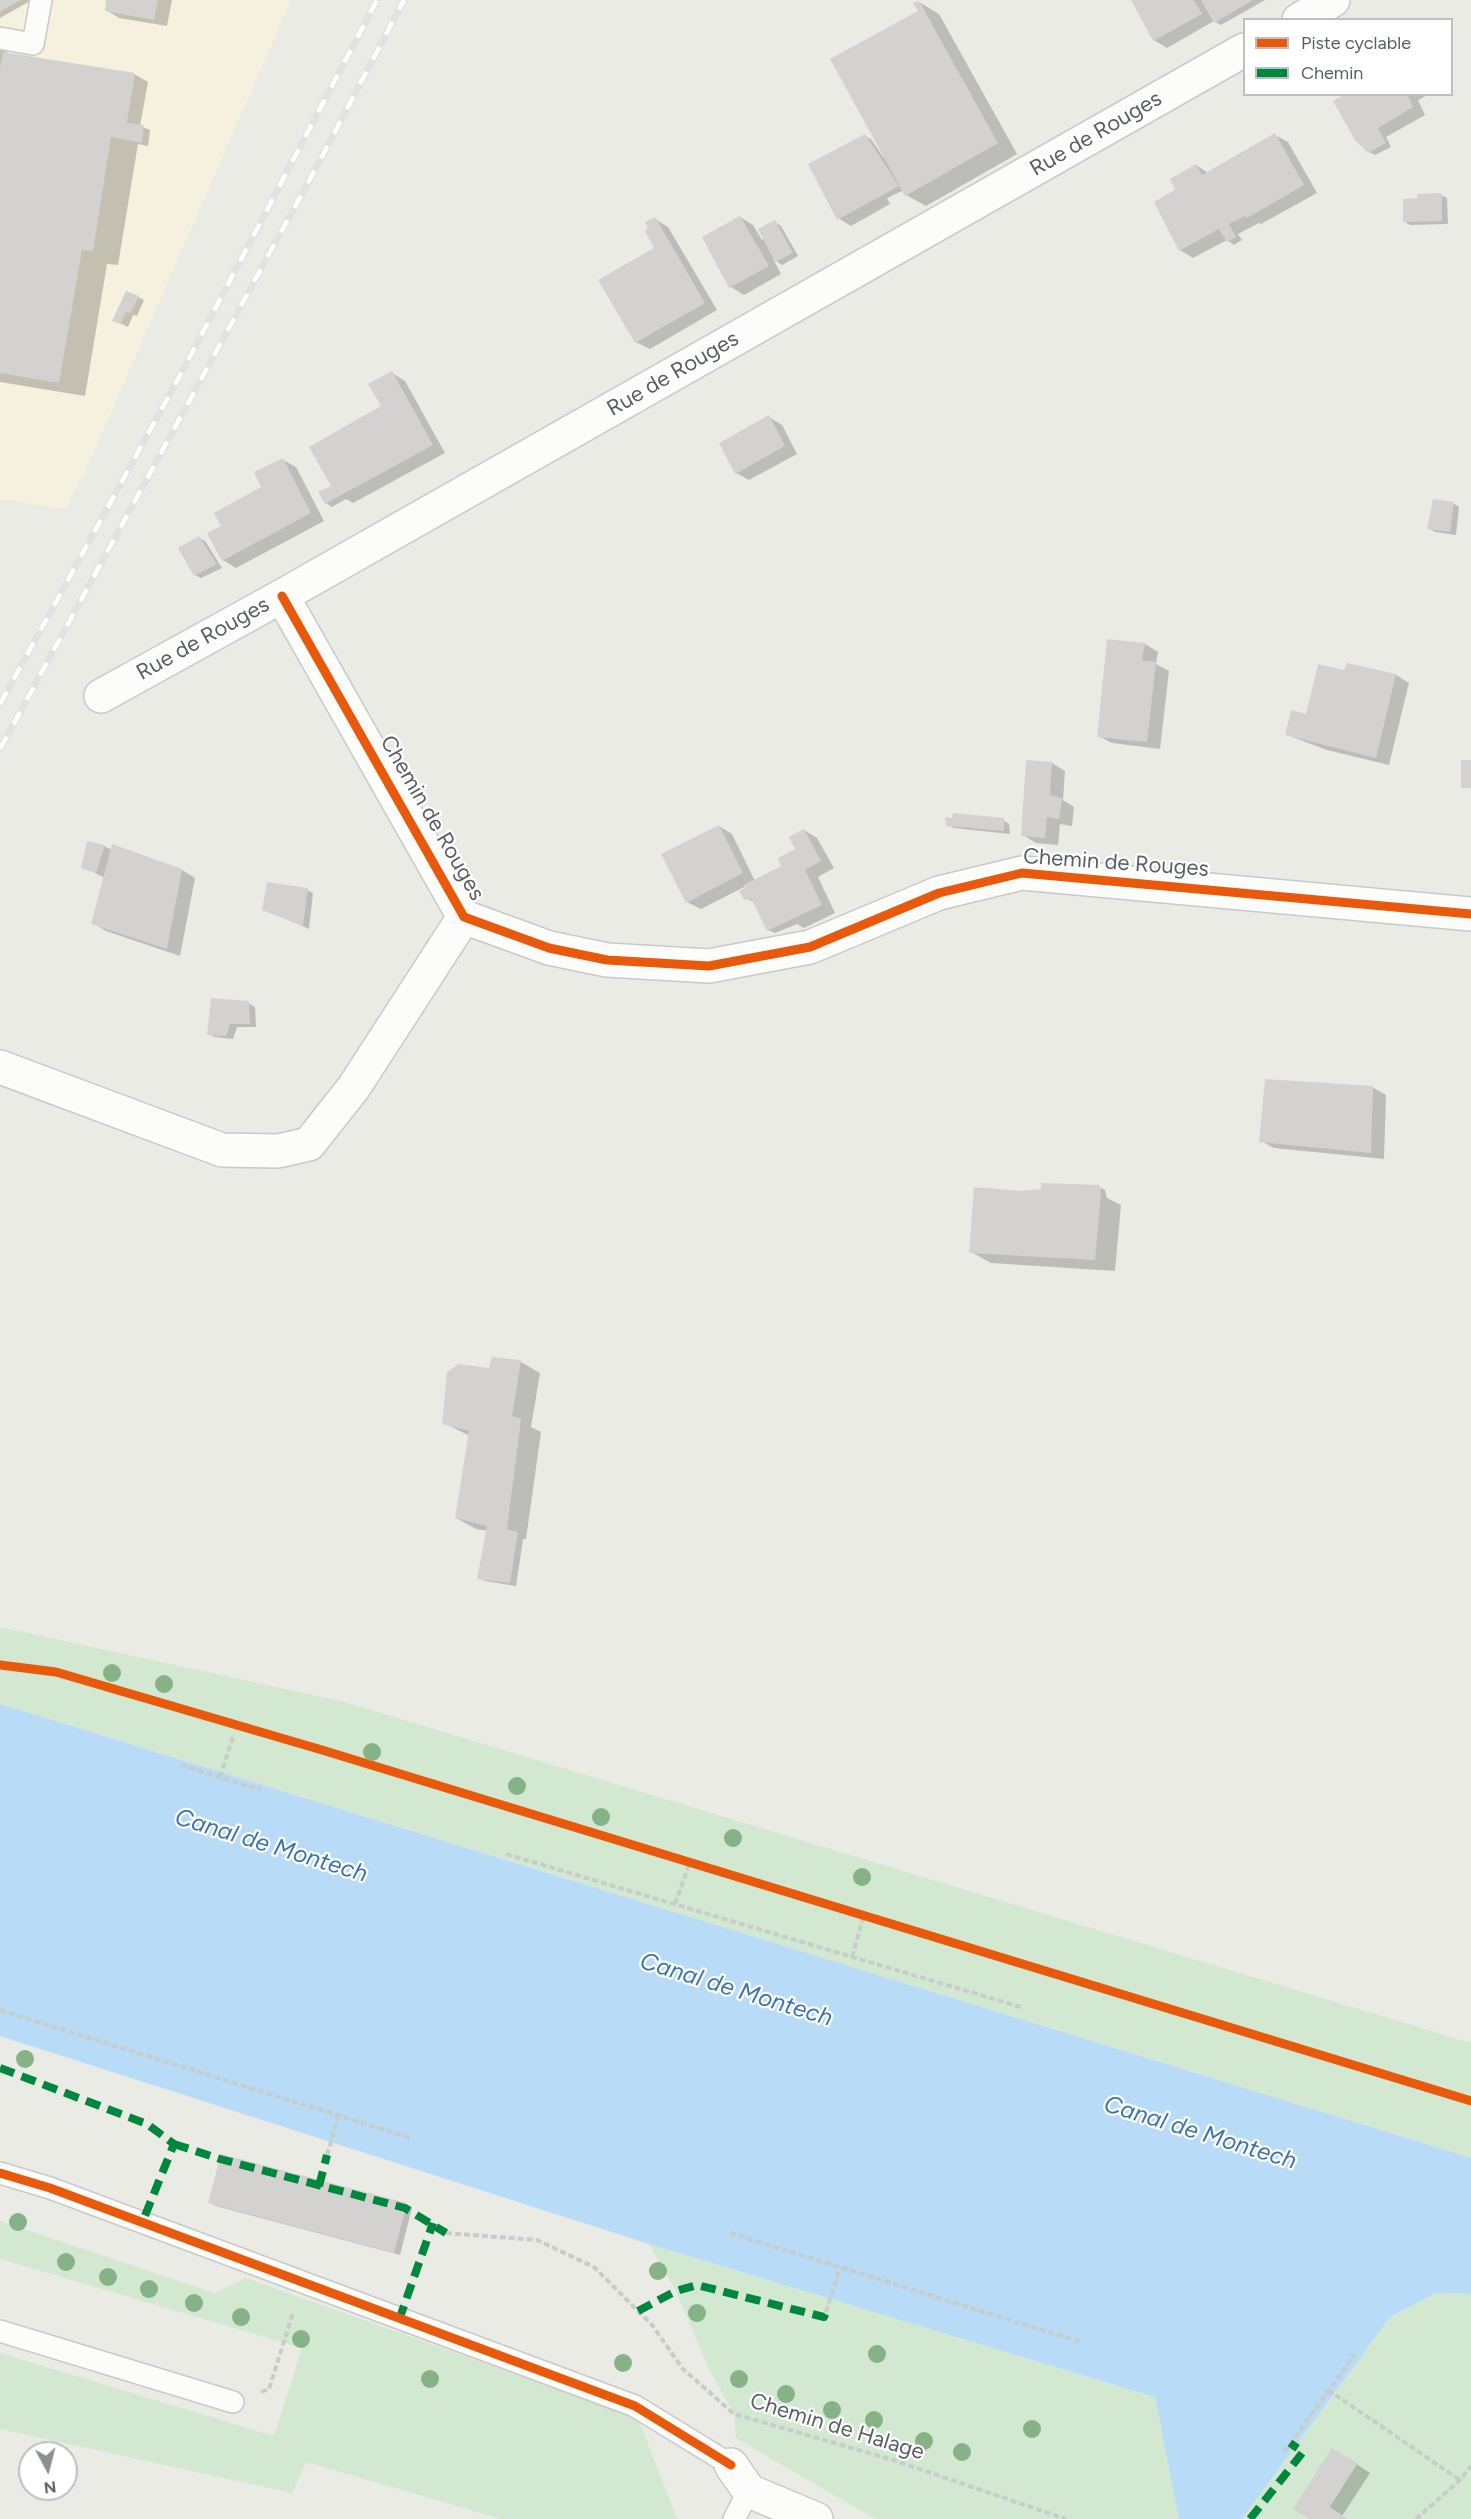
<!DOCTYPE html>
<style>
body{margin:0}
#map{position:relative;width:1471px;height:2519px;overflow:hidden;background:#ebebe6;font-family:Figtree,sans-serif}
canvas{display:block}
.legend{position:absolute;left:1243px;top:18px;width:210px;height:78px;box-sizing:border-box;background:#fff;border:2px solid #bdbfc1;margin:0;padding:8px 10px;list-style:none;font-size:18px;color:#5b5f64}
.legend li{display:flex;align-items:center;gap:12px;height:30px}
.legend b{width:30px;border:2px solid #bdbfc1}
.north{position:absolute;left:18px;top:2441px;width:60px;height:60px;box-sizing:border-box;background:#fff;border:2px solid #bdbfc1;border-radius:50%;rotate:173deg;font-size:16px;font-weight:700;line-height:24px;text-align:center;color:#5b5f64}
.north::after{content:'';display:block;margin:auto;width:21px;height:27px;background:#8d9092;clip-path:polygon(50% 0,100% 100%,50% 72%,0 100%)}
</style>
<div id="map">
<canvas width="1471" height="2519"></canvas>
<ul class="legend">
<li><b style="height:8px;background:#e8590c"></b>Piste cyclable</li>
<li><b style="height:8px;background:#00873e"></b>Chemin</li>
</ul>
<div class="north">N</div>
</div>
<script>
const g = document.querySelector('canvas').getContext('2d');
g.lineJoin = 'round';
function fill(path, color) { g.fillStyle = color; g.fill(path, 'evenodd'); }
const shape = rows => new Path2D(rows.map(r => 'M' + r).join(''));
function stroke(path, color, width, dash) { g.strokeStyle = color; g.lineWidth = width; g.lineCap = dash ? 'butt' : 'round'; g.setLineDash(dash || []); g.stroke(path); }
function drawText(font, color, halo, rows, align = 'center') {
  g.font = font + ' Figtree,sans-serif'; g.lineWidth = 4.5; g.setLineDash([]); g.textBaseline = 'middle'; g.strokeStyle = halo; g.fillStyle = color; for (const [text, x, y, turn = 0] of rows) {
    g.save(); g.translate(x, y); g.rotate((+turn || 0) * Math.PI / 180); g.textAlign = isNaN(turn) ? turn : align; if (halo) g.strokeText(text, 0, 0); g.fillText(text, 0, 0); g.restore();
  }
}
const commercial = shape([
 [0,0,291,0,86,470,65,509,0,499]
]);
const green = shape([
 [0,1627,345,1702,1471,2043,1471,2158,0,1704],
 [0,2221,215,2293,246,2278,638,2418,677,2519,501,2519,306,2462,292,2493,0,2429,0,2353,274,2436,302,2348,0,2259],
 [649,2244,1155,2397,1179,2519,875,2519,736,2438,734,2414,709,2369,676,2291],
 [1436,2293,1471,2294,1471,2519,1242,2519,1390,2317]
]);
const water = shape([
 [0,1704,1471,2158,1471,2294,1436,2293,1390,2317,1242,2519,1179,2519,1155,2397,649,2244,0,2036]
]);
const shadow = shape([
 [0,0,32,0,0,18],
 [108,0,172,0,167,26,119,18,106,10],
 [1132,0,1265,0,1221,25,1214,21,1167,48,1154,40],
 [919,2,939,14,1017,154,926,206,906,195,904,190,887,198,890,204,851,226,838,218,865,136,871,139,883,157,885,156,920,12],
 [0,48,10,54,134,74,148,82,140,126,150,130,148,146,138,144,118,265,107,264,85,396,0,382],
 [1348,94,1429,94,1418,100,1425,115,1386,137,1391,147,1375,155,1369,152],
 [1275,135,1288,142,1317,193,1261,224,1259,223,1238,234,1242,240,1234,245,1227,240,1193,258,1180,250,1177,191,1196,165,1208,173],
 [1441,195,1447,198,1448,224,1410,225,1404,221],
 [740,217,753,225,762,240,775,222,781,226,798,256,782,265,773,259,781,274,744,295,731,287],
 [655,219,668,227,717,310,650,349,636,342,656,249],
 [138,297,144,300,137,316,133,315,128,327,114,320],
 [392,373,405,381,445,453,353,503,346,499,332,507,326,503,331,487,383,407],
 [769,417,782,425,797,454,749,480,736,473],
 [283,460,296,467,324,521,236,568,223,560,223,526,263,488],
 [1453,503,1459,507,1456,535,1435,532,1429,528],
 [199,538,205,541,222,568,201,578,195,575],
 [1145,644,1158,652,1156,664,1169,671,1160,749,1112,743,1098,736],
 [1348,664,1396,675,1409,683,1389,765,1327,750,1287,735,1307,716,1345,672],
 [1028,761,1052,763,1065,771,1063,800,1074,807,1072,826,1060,824,1058,845,1036,843,1023,835],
 [1003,820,1009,824,1010,834,954,828,948,825],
 [719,826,732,834,755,881,783,866,797,850,804,830,817,838,834,868,818,877,835,913,804,928,797,924,775,933,768,930,754,902,745,898,746,886,701,909,687,902],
 [104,846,112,850,182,870,195,878,180,956,106,931,93,923,105,878,83,867],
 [307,890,313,893,309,929,264,909],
 [248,1003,255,1007,256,1027,237,1027,233,1039,215,1037,209,1034],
 [1372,1087,1386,1095,1384,1159,1274,1148,1261,1141],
 [1099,1187,1105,1190,1107,1198,1121,1205,1115,1271,991,1263,971,1252,1021,1192],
 [493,1359,521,1362,540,1373,531,1427,541,1432,526,1539,523,1539,516,1586,485,1581,479,1578,488,1531,476,1529,456,1518,470,1436,444,1423,490,1370],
 [209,2202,406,2205,412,2208,400,2255,216,2206],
 [1346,2457,1370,2473,1342,2516,1346,2519,1312,2519]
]);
const building = shape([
 [0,0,20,0,0,12],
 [106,0,158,0,154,20,105,11],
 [1131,0,1194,0,1202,14,1153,41],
 [1201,0,1253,0,1214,23],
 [919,1,998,143,905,196,830,59,918,11,913,3],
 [3,52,135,73,127,123,144,125,142,143,111,137,93,251,82,250,59,383,0,373,0,69],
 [1345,94,1407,94,1413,107,1378,128,1386,143,1368,153,1355,140,1333,101],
 [1275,133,1304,185,1247,218,1245,216,1229,224,1236,237,1227,242,1219,229,1179,251,1154,202,1175,190,1170,179,1196,164,1202,175],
 [865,134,899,186,837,220,808,164],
 [1442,193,1442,221,1403,222,1403,199,1417,198,1417,194],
 [740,216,769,266,729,288,702,237],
 [655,217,705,303,635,343,598,280,654,248,645,231,648,228,645,222],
 [775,220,793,253,775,262,758,229],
 [126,291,139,296,130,313,126,312,121,324,112,321],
 [392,371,433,445,325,504,318,492,331,486,309,447,381,406,368,384],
 [769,415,785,446,735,474,719,443],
 [283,458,311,513,222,561,207,533,221,526,214,513,261,487,254,472],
 [1433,499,1454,502,1450,532,1427,529],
 [199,536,217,564,194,576,178,548],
 [1107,639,1145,643,1142,660,1156,662,1147,742,1097,737],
 [1347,663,1396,674,1376,758,1285,735,1291,710,1306,714,1318,664,1344,670],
 [1026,760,1052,762,1050,795,1062,798,1059,819,1047,817,1045,838,1021,836],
 [1461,760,1471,760,1471,788,1461,788],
 [953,813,1004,818,1004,831,946,826,945,817,952,818],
 [719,825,743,873,686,903,661,854],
 [804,829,821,861,805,870,822,905,767,931,751,898,744,900,739,891,745,888,744,885,781,866,778,858,795,849,789,837],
 [87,841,105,845,96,873,81,868],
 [112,844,182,869,167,949,91,924],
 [267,882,308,888,303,926,262,910],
 [211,998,249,1001,250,1024,230,1024,226,1036,207,1035],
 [1265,1079,1373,1086,1371,1153,1259,1142],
 [1041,1183,1099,1185,1101,1193,1095,1260,969,1253,974,1187,1021,1191,1041,1189],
 [492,1357,521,1360,512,1416,521,1419,507,1529,518,1532,510,1583,477,1579,487,1526,455,1518,469,1431,442,1424,447,1372,459,1364,489,1368],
 [221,2154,407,2203,394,2253,208,2203],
 [1332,2448,1357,2464,1330,2507,1348,2519,1310,2519,1293,2509]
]);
const path = shape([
 [181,1765,261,1790],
 [220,1777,233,1737],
 [506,1854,1024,2008],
 [675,1904,690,1862],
 [852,1957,864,1915],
 [0,2010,411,2138],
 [327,2155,339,2115],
 [446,2233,537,2240,594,2267,652,2325,683,2369,734,2414,893,2460,1066,2519],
 [730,2233,1081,2342],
 [826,2312,840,2267],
 [1328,2390,1460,2480],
 [261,2392,269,2389,293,2313],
 [1284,2452,1355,2354],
 [1416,2519,1460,2480,1471,2466]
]);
const lane = shape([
 [0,38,33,44,41,0],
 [0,2173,50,2188,635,2406,731,2465],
 [0,2331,233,2402],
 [734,2519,749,2491]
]);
const street = shape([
 [1299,20,1333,0],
 [282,596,464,917,549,948,607,960,709,966,810,947,939,893,1022,873,1471,914],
 [101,696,282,596,1244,50],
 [0,1067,222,1150,278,1151,309,1144,354,1087,464,917],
 [731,2465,749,2491,816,2519]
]);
const rail = shape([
 [0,704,183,370,377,0],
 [0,749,317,166,404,0]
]);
const quiet = shape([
 [0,2068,147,2124,174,2144,142,2223],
 [174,2144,220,2159,405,2208,446,2233],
 [319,2186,327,2155],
 [638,2311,676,2291,697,2285,824,2317,826,2312],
 [399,2320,433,2223],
 [1250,2519,1303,2452,1290,2443]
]);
const cycleway = shape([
 [282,596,464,917,549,948,607,960,709,966,810,947,939,893,1022,873,1471,914],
 [0,1665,56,1672,322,1750,1471,2101],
 [0,2173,50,2188,635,2406,731,2465]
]);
const trees = [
 [112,1673],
 [164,1684],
 [372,1752],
 [517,1786],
 [601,1817],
 [733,1838],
 [862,1877],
 [25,2059],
 [18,2222],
 [66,2262],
 [658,2271],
 [108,2277],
 [149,2289],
 [194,2303],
 [697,2313],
 [241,2317],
 [301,2339],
 [877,2354],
 [623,2363],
 [430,2379],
 [739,2379],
 [786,2394],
 [832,2410],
 [874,2420],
 [1032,2429],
 [924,2441],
 [962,2452]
];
const streetNames = [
 ["Rue de Rouges",1096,134,-30],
 ["Rue de Rouges",673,374,-30],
 ["Rue de Rouges",203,639,-29],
 ["Chemin de Rouges",432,818,60],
 ["Chemin de Rouges",1116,863,4],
 ["Chemin de Halage",837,2427,17]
];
const waterNames = [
 ["Canal de Montech",271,1846,17],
 ["Canal de Montech",736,1990,17],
 ["Canal de Montech",1200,2133,17]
];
fill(commercial, '#f5f1de');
fill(green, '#d2e8d1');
fill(water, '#b8dbf8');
fill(shadow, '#0003');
fill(building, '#d3d2d0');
stroke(lane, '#c8c9c8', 24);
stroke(street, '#c8c9c8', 36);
stroke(path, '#c8ccca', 4, [6, 3]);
stroke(lane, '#fcfcfb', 21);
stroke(street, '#fcfcfb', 33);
stroke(rail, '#e2e2e2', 7);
stroke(rail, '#fff', 4.5, [14]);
stroke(quiet, '#00873e', 8, [15, 8]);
stroke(cycleway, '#e8590c', 9);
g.fillStyle = '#86b287';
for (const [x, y] of trees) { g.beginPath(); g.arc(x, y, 9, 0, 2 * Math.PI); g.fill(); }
drawText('22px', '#5b5f64', '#fff', streetNames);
drawText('italic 24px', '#3d73b2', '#fff', waterNames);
</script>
